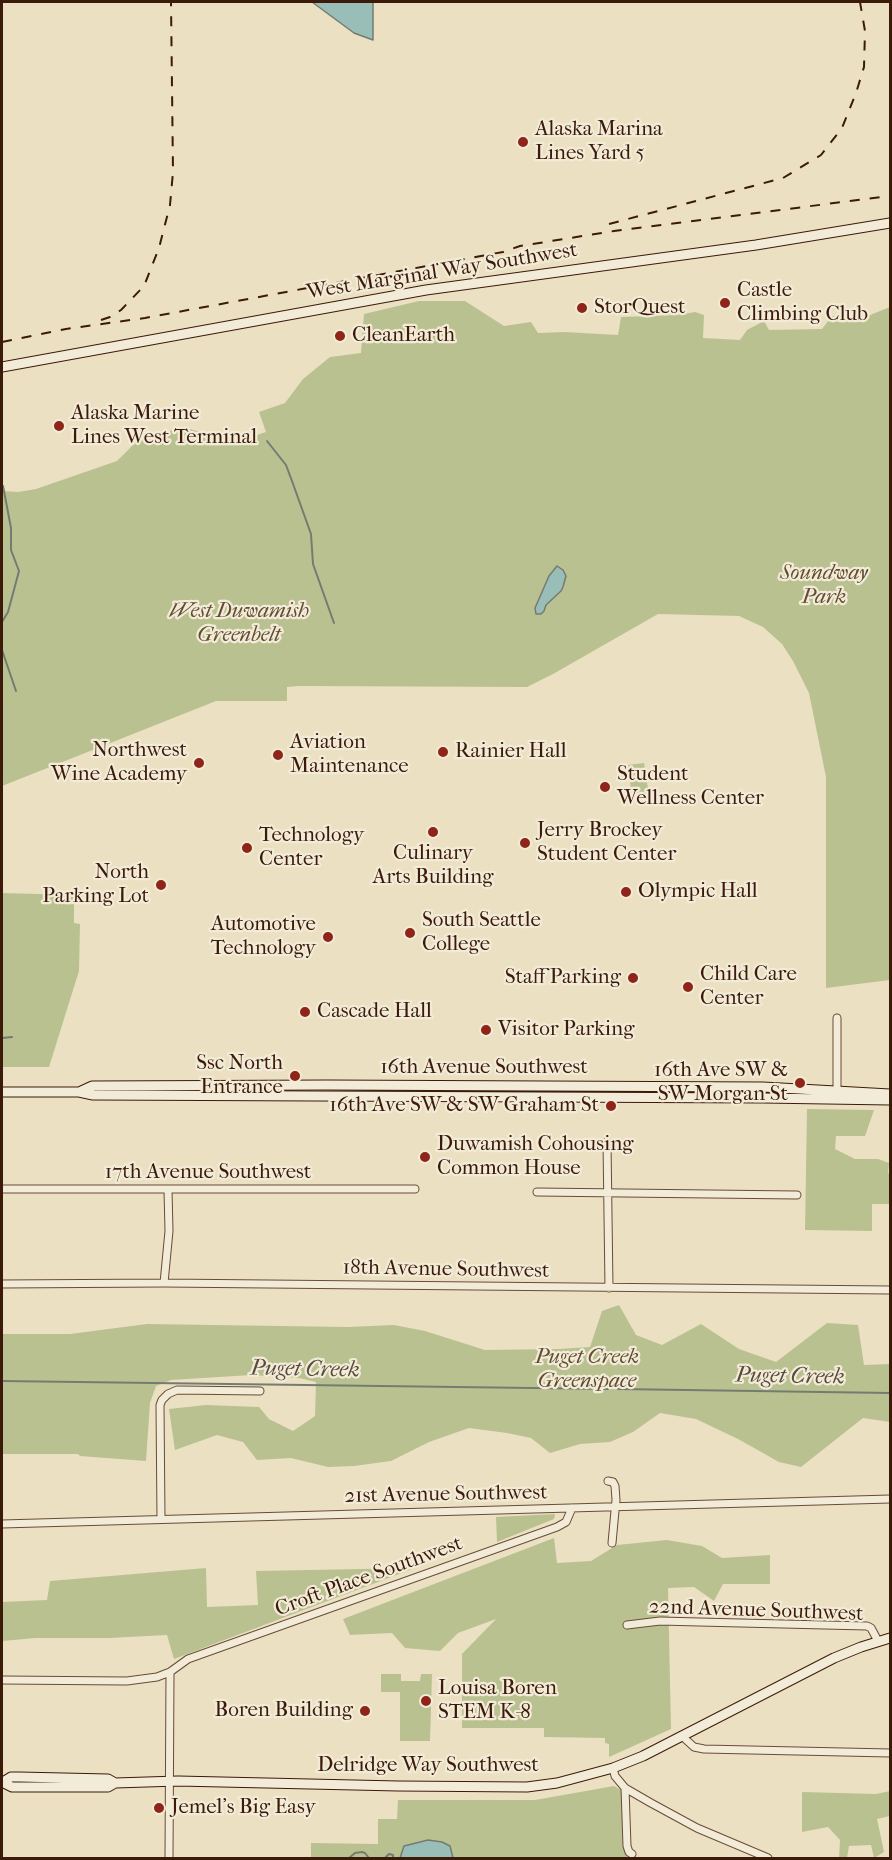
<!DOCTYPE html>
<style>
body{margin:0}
#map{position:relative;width:892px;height:1860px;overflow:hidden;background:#ebe0c1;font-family:"IM FELL French Canon",serif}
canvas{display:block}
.frame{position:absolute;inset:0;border:3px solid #3c1a0a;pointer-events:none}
</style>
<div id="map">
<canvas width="892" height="1860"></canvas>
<div class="frame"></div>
</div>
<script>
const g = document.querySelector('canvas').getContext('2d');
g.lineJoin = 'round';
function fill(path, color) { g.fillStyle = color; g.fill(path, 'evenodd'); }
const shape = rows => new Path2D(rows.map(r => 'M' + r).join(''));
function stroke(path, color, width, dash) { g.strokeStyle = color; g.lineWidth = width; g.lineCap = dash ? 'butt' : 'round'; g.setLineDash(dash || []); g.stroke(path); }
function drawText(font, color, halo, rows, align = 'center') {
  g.font = font + ' "IM FELL French Canon",serif'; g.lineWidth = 4.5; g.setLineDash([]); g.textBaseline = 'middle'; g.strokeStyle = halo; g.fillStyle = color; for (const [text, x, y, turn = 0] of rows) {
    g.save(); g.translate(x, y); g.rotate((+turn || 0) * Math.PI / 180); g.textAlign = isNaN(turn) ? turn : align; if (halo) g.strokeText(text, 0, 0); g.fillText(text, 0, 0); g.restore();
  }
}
const green = shape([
 [419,301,465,301,504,326,531,322,538,333,565,332,618,335,621,317,677,315,695,312,704,315,703,338,740,340,747,330,764,321,769,330,822,329,832,316,855,321,890,307,890,980,826,988,826,777,809,693,793,661,782,644,763,627,739,616,658,614,553,674,527,687,299,686,287,687,287,701,216,701,2,786,2,491,18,492,36,489,117,461,133,445,158,433,186,428,236,442,266,432,259,412,285,403,303,379,330,357,361,353,364,314],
 [644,763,649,795,632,798,628,765],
 [2,893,74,895,74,923,80,924,79,971,49,1067,2,1067],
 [807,1109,874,1110,865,1136,836,1136,835,1149,855,1159,878,1159,889,1163,888,1173,890,1174,890,1204,872,1204,872,1231,805,1230],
 [619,1305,636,1335,662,1345,701,1324,739,1349,776,1362,827,1323,858,1325,864,1365,890,1364,890,1422,863,1418,801,1467,779,1462,738,1439,696,1419,660,1413,633,1432,610,1442,580,1444,550,1453,531,1438,507,1433,469,1428,429,1442,391,1461,354,1466,328,1467,291,1458,257,1460,243,1442,217,1435,175,1450,169,1409,206,1405,259,1407,269,1419,293,1431,315,1416,316,1382,299,1378,251,1375,171,1380,156,1386,150,1403,146,1461,80,1456,78,1454,2,1454,2,1334,70,1334,147,1324,348,1327,394,1325,425,1331,485,1350,559,1349,590,1347,602,1311],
 [555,1514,554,1519,497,1542,496,1517],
 [554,1538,557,1563,591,1561,617,1545,667,1540,702,1546,722,1558,770,1555,770,1584,723,1584,714,1601,694,1587,668,1588,671,1729,609,1757,609,1744,605,1743,605,1738,544,1737,544,1728,462,1728,462,1654,496,1619,458,1633,440,1651,405,1648,392,1633,350,1635,343,1619],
 [206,1568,207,1607,258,1605,256,1571,415,1568,174,1659,167,1635,109,1638,36,1638,2,1641,2,1602,47,1600,50,1581],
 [381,1674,401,1674,401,1681,420,1681,421,1674,432,1674,430,1741,400,1741,400,1692,381,1692],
 [614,1786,621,1790,623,1848,630,1858,311,1858,311,1843,378,1844,378,1819,397,1819,398,1800,535,1800],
 [890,1791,890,1816,877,1819,884,1852,874,1858,871,1845,849,1846,847,1858,839,1858,840,1840,828,1827,802,1832,802,1792,876,1794]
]);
const water = shape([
 [312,2,373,2,373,40,354,33,312,2],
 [557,566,563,570,566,576,563,587,561,591,546,605,544,611,541,614,536,614,535,608,549,576,557,566],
 [428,1840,442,1842,450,1846,453,1858,400,1858,404,1846,428,1840]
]);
const stream = shape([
 [267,441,286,465,292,481,311,534,313,564,334,623],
 [2,622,8,612,19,571,11,550,11,528,3,486],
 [2,650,16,691],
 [2,1038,12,1037],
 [2,1381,608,1389],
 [618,1389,890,1393],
 [349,1858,355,1853,362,1852,365,1853,369,1858],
 [385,1858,389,1854,393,1855,393,1858],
 [464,1858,472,1858]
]);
const street = shape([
 [837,1093,837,1018],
 [607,1142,609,1288],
 [2,1189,415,1189],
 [537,1192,797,1195],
 [164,1283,169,1231,168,1190],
 [2,1284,164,1283,890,1290],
 [608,1481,613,1482,615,1486,616,1500,612,1543],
 [161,1519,160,1405,162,1400,168,1394,177,1390,260,1391],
 [2,1524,890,1499],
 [627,1625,660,1621,699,1622,867,1626,871,1628,878,1641],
 [2,1680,127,1681,157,1677,170,1672,188,1659,557,1527,566,1522,572,1508],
 [683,1737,694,1747,704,1749,890,1753],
 [613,1768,615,1776,625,1788,651,1803,697,1828,768,1858],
 [625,1788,627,1846,629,1852,632,1854],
 [169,1858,170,1672]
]);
const secondary = shape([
 [2,367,426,290,756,245,890,223],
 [2,1092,79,1092,93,1095,763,1098,890,1100],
 [79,1092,92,1086,327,1085,763,1087,890,1094],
 [2,1782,12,1787,108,1787,115,1783,178,1781,398,1786,527,1787,557,1783,613,1768,643,1756,834,1658,861,1647,890,1638],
 [3,1782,11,1777,19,1777,108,1779,115,1783]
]);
const rail = shape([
 [609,224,783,178,821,155,842,128,856,93,864,67,865,31,860,2],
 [101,320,110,317,121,310,144,286,159,248,170,205,173,172,171,2],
 [2,342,66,329,145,318,481,256,503,252,520,246,614,231,890,196]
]);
const markers = [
 [523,142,6,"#8f2418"],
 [725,303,6,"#8f2418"],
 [582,308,6,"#8f2418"],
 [340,336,6,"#8f2418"],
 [59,426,6,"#8f2418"],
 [443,752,6,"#8f2418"],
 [278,755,6,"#8f2418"],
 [199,763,6,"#8f2418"],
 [605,787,6,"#8f2418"],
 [433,832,6,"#8f2418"],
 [525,843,6,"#8f2418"],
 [247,848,6,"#8f2418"],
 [161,885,6,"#8f2418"],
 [626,892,6,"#8f2418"],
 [410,933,6,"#8f2418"],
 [328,937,6,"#8f2418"],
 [633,978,6,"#8f2418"],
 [688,987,6,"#8f2418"],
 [305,1012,6,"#8f2418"],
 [486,1030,6,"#8f2418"],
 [295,1076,6,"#8f2418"],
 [800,1083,6,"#8f2418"],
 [611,1106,6,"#8f2418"],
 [425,1157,6,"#8f2418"],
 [426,1701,6,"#8f2418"],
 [365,1711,6,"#8f2418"],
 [159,1808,6,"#8f2418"]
];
const poiNames = [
 ["Alaska Marina",535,130],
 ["Lines Yard 5",535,154],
 ["Castle",737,291],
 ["Climbing Club",737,315],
 ["StorQuest",594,308],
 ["CleanEarth",352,336],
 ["Alaska Marine",71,414],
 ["Lines West Terminal",71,438],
 ["Aviation",290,743],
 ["Maintenance",290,767],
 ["Northwest",187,751,"right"],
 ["Wine Academy",187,775,"right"],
 ["Rainier Hall",455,752],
 ["Student",617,775],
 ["Wellness Center",617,799],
 ["Jerry Brockey",537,831],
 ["Student Center",537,855],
 ["Technology",259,836],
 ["Center",259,860],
 ["Culinary",433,854,"center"],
 ["Arts Building",433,878,"center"],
 ["North",149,873,"right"],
 ["Parking Lot",149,897,"right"],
 ["Olympic Hall",638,892],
 ["South Seattle",422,921],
 ["College",422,945],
 ["Automotive",316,925,"right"],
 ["Technology",316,949,"right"],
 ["Child Care",700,975],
 ["Center",700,999],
 ["Staff Parking",621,978,"right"],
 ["Cascade Hall",317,1012],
 ["Visitor Parking",498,1030],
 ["Ssc North",283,1064,"right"],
 ["Entrance",283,1088,"right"],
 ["16th Ave SW &",788,1071,"right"],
 ["SW Morgan St",788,1095,"right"],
 ["16th Ave SW & SW Graham St",599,1106,"right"],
 ["Duwamish Cohousing",437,1145],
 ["Common House",437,1169],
 ["Louisa Boren",438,1689],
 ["STEM K-8",438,1713],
 ["Boren Building",353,1711,"right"],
 ["Jemel's Big Easy",171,1808]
];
const streetNames = [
 ["West Marginal Way Southwest",442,272,-9],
 ["16th Avenue Southwest",484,1068],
 ["17th Avenue Southwest",208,1173],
 ["18th Avenue Southwest",446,1270,1],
 ["21st Avenue Southwest",446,1495,-1],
 ["Croft Place Southwest",369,1577,-20],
 ["22nd Avenue Southwest",756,1611,2],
 ["Delridge Way Southwest",428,1766]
];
const parkNames = [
 ["Soundway",824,574],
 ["Park",824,598],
 ["West Duwamish",239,612],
 ["Greenbelt",239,636],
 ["Puget Creek",587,1358],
 ["Greenspace",587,1382]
];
const waterNames = [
 ["Puget Creek",305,1370,1],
 ["Puget Creek",790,1377,1]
];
fill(green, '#bac191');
fill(water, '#99bdb7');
stroke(water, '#747c72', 1.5);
stroke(stream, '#747c72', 2);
stroke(street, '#684c38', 9);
stroke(secondary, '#3c1a0a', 11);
stroke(street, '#f2ebd7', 7);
stroke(secondary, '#f2ebd7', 9);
stroke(rail, '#3c1a0a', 2, [10, 10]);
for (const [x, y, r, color] of markers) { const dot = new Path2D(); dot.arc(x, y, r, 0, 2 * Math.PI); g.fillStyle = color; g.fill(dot); stroke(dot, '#f2ebd7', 2); }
drawText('21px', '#3c1a0a', '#f2ebd7', poiNames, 'left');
drawText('21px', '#3c1a0a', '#f2ebd7', streetNames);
drawText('italic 21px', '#624c32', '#f2ebd7', parkNames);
drawText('italic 22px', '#584b3e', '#f2ebd7', waterNames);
</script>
